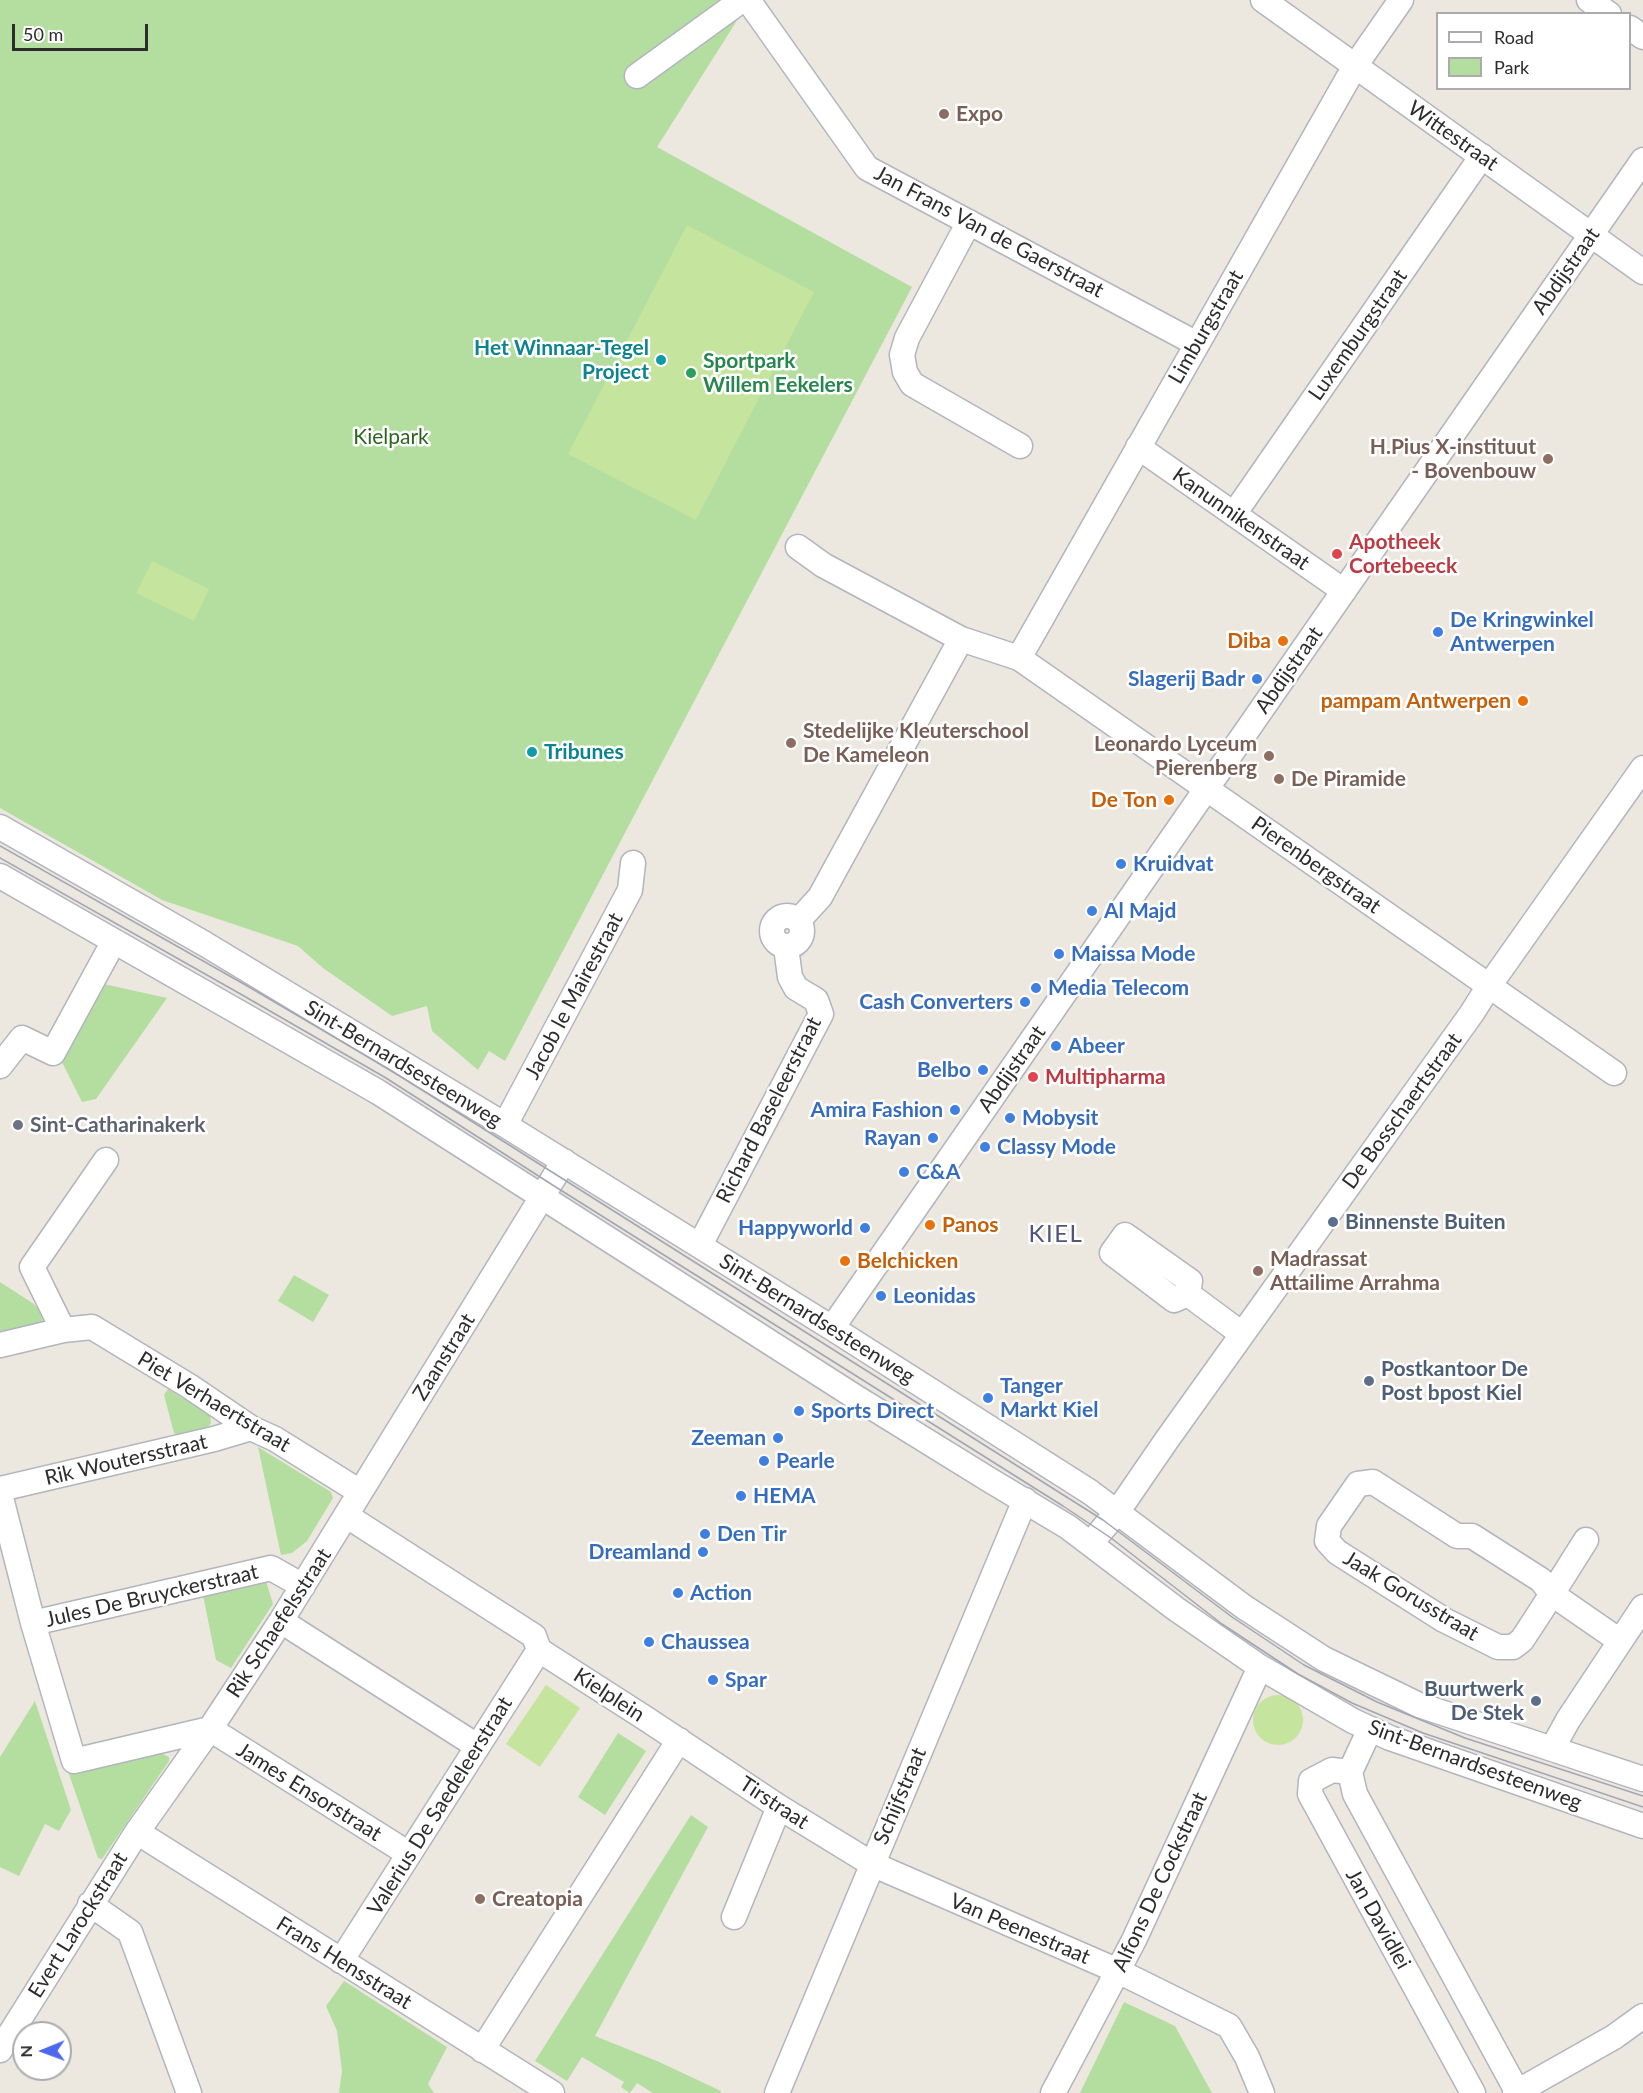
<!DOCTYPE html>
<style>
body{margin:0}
#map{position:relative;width:1643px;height:2093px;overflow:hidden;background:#ece7df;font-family:Lato,sans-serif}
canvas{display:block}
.legend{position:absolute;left:1436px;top:12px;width:195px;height:78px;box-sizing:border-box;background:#fff;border:2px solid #ababab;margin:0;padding:8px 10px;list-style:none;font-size:18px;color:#2c2c2c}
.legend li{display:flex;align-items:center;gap:12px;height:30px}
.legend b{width:30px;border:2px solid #ababab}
.north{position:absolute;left:12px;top:2021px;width:60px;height:60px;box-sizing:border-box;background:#fff;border:2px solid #ababab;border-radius:50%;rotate:269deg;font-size:16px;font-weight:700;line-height:24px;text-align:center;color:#2c2c2c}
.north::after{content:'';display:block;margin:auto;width:21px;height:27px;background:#4d68ec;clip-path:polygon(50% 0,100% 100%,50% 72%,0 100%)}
.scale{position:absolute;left:12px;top:24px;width:136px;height:27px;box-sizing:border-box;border:3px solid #2c2c2c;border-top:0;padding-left:8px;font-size:18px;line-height:21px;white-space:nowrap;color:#2c2c2c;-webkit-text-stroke:4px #fff;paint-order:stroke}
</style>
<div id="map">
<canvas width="1643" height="2093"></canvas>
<ul class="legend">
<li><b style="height:8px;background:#fff"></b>Road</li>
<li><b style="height:16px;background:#b4dea0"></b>Park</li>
</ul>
<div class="north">N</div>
<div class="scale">50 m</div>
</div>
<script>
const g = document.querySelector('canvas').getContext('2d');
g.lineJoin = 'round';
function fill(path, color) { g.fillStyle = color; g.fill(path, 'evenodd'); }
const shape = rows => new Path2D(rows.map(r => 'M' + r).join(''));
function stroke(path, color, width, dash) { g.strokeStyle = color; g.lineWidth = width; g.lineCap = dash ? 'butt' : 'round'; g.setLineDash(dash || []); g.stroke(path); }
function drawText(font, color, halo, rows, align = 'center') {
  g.font = font + ' Lato,sans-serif'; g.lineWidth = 5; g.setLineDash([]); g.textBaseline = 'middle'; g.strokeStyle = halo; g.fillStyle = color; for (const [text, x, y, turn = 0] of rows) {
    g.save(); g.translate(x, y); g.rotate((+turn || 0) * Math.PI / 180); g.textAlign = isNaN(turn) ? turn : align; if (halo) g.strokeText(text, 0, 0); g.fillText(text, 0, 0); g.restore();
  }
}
const green = shape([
 [0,0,724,0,736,22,657,147,912,287,505,1061,489,1051,478,1070,432,1031,427,1006,392,1016,323,968,298,946,162,900,0,808],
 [99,983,167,998,96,1099,82,1102,58,1054],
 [294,1275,329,1295,313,1322,278,1301],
 [0,1282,34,1304,42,1314,43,1323,0,1335],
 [168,1389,210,1415,211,1423,208,1427,178,1435,174,1433,164,1395],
 [258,1447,331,1492,333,1498,307,1541,292,1553,281,1555],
 [266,1581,273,1604,231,1668,216,1660,203,1595],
 [35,1701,71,1810,59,1831,45,1824,19,1876,0,1867,0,1757],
 [618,1733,646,1751,605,1815,578,1797],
 [161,1753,169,1757,169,1761,102,1859,98,1858,69,1774],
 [691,1815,708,1827,595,2036,657,2061,721,2091,720,2093,653,2093,637,2083,630,2093,621,2087,624,2082,582,2057,567,2081,535,2061],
 [344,1981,447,2047,428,2084,434,2093,339,2093,342,2071,337,2031,326,2006],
 [1124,2002,1175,2026,1212,2093,1080,2093]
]);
const pitch = shape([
 [687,225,814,292,696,520,568,454],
 [152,561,209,589,194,621,136,593],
 [546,1685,580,1708,540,1767,506,1744],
 '1253 1720a25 25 0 1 1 50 0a25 25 0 1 1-50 0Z'
]);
const minor = shape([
 [748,0,867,168,1197,344],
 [1263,0,1643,272],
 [1589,0,1609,14],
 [1630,28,1643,37],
 [637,76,742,0],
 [969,222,907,338,902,355,905,372,912,384,1020,446],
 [1138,447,1344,591],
 [1234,514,1482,156],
 [798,547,823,565,961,639,1019,658,1614,1073],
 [1019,658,1355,66,1401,0],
 [0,827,205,944,505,1125,832,1328,1090,1492,1244,1607,1324,1659,1419,1705,1643,1779],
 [0,876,378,1092,857,1398,988,1479,1068,1527,1176,1609,1260,1667,1353,1721,1390,1738,1643,1826],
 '772 931a15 15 0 1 1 30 0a15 15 0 1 1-30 0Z',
 [799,920,820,897,961,639],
 [0,1066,22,1038,53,1053,114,941],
 [505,1125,630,890,633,863],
 [1125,1235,1190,1281,1188,1294,1174,1300,1112,1253,1125,1235],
 [700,1245,821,1014,816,1000,796,988,790,977,786,947],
 [1188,1294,1242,1334],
 [832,1328,1643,160],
 [63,1330,32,1267,106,1160],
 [0,1345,63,1330,92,1327,189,1386,251,1428,275,1439,360,1492],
 [0,1489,214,1439,251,1428],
 [0,1494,33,1623,74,1761,210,1729,409,1854],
 [347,1516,534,1636,539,1650],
 [1586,1540,1552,1594,1522,1640,1513,1647,1498,1647,1444,1620,1337,1552,1327,1541,1329,1526,1358,1484,1373,1482,1457,1536,1472,1536,1541,1580,1552,1594,1620,1641],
 [1091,1543,1118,1511,1166,1441,1472,1013,1489,986,1643,768],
 [281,1621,477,1746],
 [33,1623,271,1568,303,1586],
 [539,1650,648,1720,779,1807,872,1864,1118,1971,1229,2026,1247,2057,1262,2093],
 [1370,1729,1350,1772,1355,1794,1518,2093],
 [1552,1749,1568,1720,1643,1607],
 [1350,1772,1332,1770,1311,1781,1310,1794,1473,2093],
 [137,1832,552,2093],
 [90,1904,130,1932,189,2093],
 [734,1917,779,1807],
 [341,1961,539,1650],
 [0,2050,137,1832,210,1729,281,1621,564,1161],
 [482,2050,679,1740],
 [777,2093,1025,1500],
 [1053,2093,1134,1940,1260,1667],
 [1515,2093,1614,2037,1643,2016]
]);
const tram = shape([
 [0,846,249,987,392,1071,1103,1520,1232,1617,1304,1665,1377,1702,1465,1738,1643,1796],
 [0,858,244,996,386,1078,551,1184,1063,1506,1111,1538,1222,1624,1298,1674,1352,1703,1423,1733,1643,1807]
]);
const markers = [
 [944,114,6,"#8d6e63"],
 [661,360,6,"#0f9aa8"],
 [691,373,6,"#2e9e5b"],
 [1548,459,6,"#8d6e63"],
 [1337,554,6,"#e0444e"],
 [1438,632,6,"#3f7fe0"],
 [1283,641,6,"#e8710a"],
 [1257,679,6,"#3f7fe0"],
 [1523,701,6,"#e8710a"],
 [791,743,6,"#8d6e63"],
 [532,752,6,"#0f9aa8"],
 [1269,756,6,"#8d6e63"],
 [1279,779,6,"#8d6e63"],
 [1169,800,6,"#e8710a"],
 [1121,864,6,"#3f7fe0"],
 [1092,911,6,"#3f7fe0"],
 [1059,954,6,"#3f7fe0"],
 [1036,988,6,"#3f7fe0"],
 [1025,1002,6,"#3f7fe0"],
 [1056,1046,6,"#3f7fe0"],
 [983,1070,6,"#3f7fe0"],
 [1033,1077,6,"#e0444e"],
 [955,1110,6,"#3f7fe0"],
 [1010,1118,6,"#3f7fe0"],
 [18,1125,6,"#6b7280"],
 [933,1138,6,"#3f7fe0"],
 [985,1147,6,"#3f7fe0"],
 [904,1172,6,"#3f7fe0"],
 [1333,1222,6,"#5c6f8a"],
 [930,1225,6,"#e8710a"],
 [865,1228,6,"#3f7fe0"],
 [845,1261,6,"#e8710a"],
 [1258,1271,6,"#8d6e63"],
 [881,1296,6,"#3f7fe0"],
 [1369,1381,6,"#5c6f8a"],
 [988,1398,6,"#3f7fe0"],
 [799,1411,6,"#3f7fe0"],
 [778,1438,6,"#3f7fe0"],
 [764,1461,6,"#3f7fe0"],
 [741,1496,6,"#3f7fe0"],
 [705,1534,6,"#3f7fe0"],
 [703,1552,6,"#3f7fe0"],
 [678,1593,6,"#3f7fe0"],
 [649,1642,6,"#3f7fe0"],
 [713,1680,6,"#3f7fe0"],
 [1536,1701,6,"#5c6f8a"],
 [480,1899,6,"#8d6e63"]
];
const educationNames = [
 ["Expo",956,114],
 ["H.Pius X-instituut",1536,447,"right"],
 ["- Bovenbouw",1536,471,"right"],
 ["Stedelijke Kleuterschool",803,731],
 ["De Kameleon",803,755],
 ["Leonardo Lyceum",1257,744,"right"],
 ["Pierenberg",1257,768,"right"],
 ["De Piramide",1291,779],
 ["Madrassat",1270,1259],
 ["Attailime Arrahma",1270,1283],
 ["Creatopia",492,1899]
];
const streetNames = [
 ["Wittestraat",1453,136,35],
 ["Jan Frans Van de Gaerstraat",989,232,28],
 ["Abdijstraat",1566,271,-55],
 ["Limburgstraat",1206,327,-60],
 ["Luxemburgstraat",1358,335,-55],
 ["Kanunnikenstraat",1241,519,35],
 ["Abdijstraat",1289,670,-55],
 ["Pierenbergstraat",1316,865,35],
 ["Jacob le Mairestraat",574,996,-62],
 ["Sint-Bernardsesteenweg",403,1064,31],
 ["Abdijstraat",1012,1069,-55],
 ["Richard Baseleerstraat",769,1110,-63],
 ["De Bosschaertstraat",1402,1111,-54],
 ["Sint-Bernardsesteenweg",817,1319,32],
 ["Zaanstraat",444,1357,-58],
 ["Piet Verhaertstraat",214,1402,31],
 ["Rik Woutersstraat",126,1460,-13],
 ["Jules De Bruyckerstraat",152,1596,-13],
 ["Jaak Gorusstraat",1411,1596,31],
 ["Rik Schaefelsstraat",279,1623,-57],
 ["Kielplein",609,1695,33],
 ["Sint-Bernardsesteenweg",1475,1765,20],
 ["James Ensorstraat",309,1792,32],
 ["Schijfstraat",900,1796,-67],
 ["Tirstraat",774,1803,33],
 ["Valerius De Saedeleerstraat",440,1806,-58],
 ["Alfons De Cockstraat",1160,1882,-65],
 ["Jan Davidlei",1378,1919,61],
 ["Evert Larockstraat",78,1925,-58],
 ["Van Peenestraat",1020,1929,23],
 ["Frans Hensstraat",344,1963,32]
];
const cultureNames = [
 ["Het Winnaar-Tegel",649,348],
 ["Project",649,372],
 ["Tribunes",544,752,"left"]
];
const leisureNames = [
 ["Sportpark",703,361],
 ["Willem Eekelers",703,385]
];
const parkNames = [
 ["Kielpark",391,437]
];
const healthNames = [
 ["Apotheek",1349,542],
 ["Cortebeeck",1349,566],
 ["Multipharma",1045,1077]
];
const shopNames = [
 ["De Kringwinkel",1450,620],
 ["Antwerpen",1450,644],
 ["Slagerij Badr",1245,679,"right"],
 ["Kruidvat",1133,864],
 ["Al Majd",1104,911],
 ["Maissa Mode",1071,954],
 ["Media Telecom",1048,988],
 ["Cash Converters",1013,1002,"right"],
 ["Abeer",1068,1046],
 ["Belbo",971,1070,"right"],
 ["Amira Fashion",943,1110,"right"],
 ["Mobysit",1022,1118],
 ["Rayan",921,1138,"right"],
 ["Classy Mode",997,1147],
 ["C&A",916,1172],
 ["Happyworld",853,1228,"right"],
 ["Leonidas",893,1296],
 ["Tanger",1000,1386],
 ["Markt Kiel",1000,1410],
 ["Sports Direct",811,1411],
 ["Zeeman",766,1438,"right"],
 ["Pearle",776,1461],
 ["HEMA",753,1496],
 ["Den Tir",717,1534],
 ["Dreamland",691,1552,"right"],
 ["Action",690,1593],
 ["Chaussea",661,1642],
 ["Spar",725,1680]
];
const foodNames = [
 ["Diba",1271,641],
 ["pampam Antwerpen",1511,701],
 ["De Ton",1157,800],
 ["Panos",942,1225,"left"],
 ["Belchicken",857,1261,"left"]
];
const worshipNames = [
 ["Sint-Catharinakerk",30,1125]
];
const serviceNames = [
 ["Binnenste Buiten",1345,1222],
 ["Postkantoor De",1381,1369],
 ["Post bpost Kiel",1381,1393],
 ["Buurtwerk",1524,1689,"right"],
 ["De Stek",1524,1713,"right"]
];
const quarterNames = [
 ["KIEL",1056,1234]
];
fill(green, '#b4dea0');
fill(pitch, '#c5e49d');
stroke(minor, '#b3b5be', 27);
stroke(minor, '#fff', 24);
stroke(tram, '#a2a5b4', 1.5);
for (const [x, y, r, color] of markers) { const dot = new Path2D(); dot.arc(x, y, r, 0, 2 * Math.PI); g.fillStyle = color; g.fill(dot); stroke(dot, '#fff', 2); }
drawText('bold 21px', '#785e54', '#fff', educationNames, 'left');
drawText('21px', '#2c2c2c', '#fff', streetNames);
drawText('bold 21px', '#0d838f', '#fff', cultureNames, 'right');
drawText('bold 21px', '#27864d', '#fff', leisureNames, 'left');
drawText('21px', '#2e6421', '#fff', parkNames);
drawText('bold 21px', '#be3a42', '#fff', healthNames, 'left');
drawText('bold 21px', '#366cbe', '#fff', shopNames, 'left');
drawText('bold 21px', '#c56008', '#fff', foodNames, 'right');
drawText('bold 21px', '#5b616d', '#fff', worshipNames, 'left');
drawText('bold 21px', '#4e5e75', '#fff', serviceNames, 'left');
g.letterSpacing = '1.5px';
drawText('24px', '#4f5679', '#fff', quarterNames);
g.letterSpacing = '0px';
</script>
